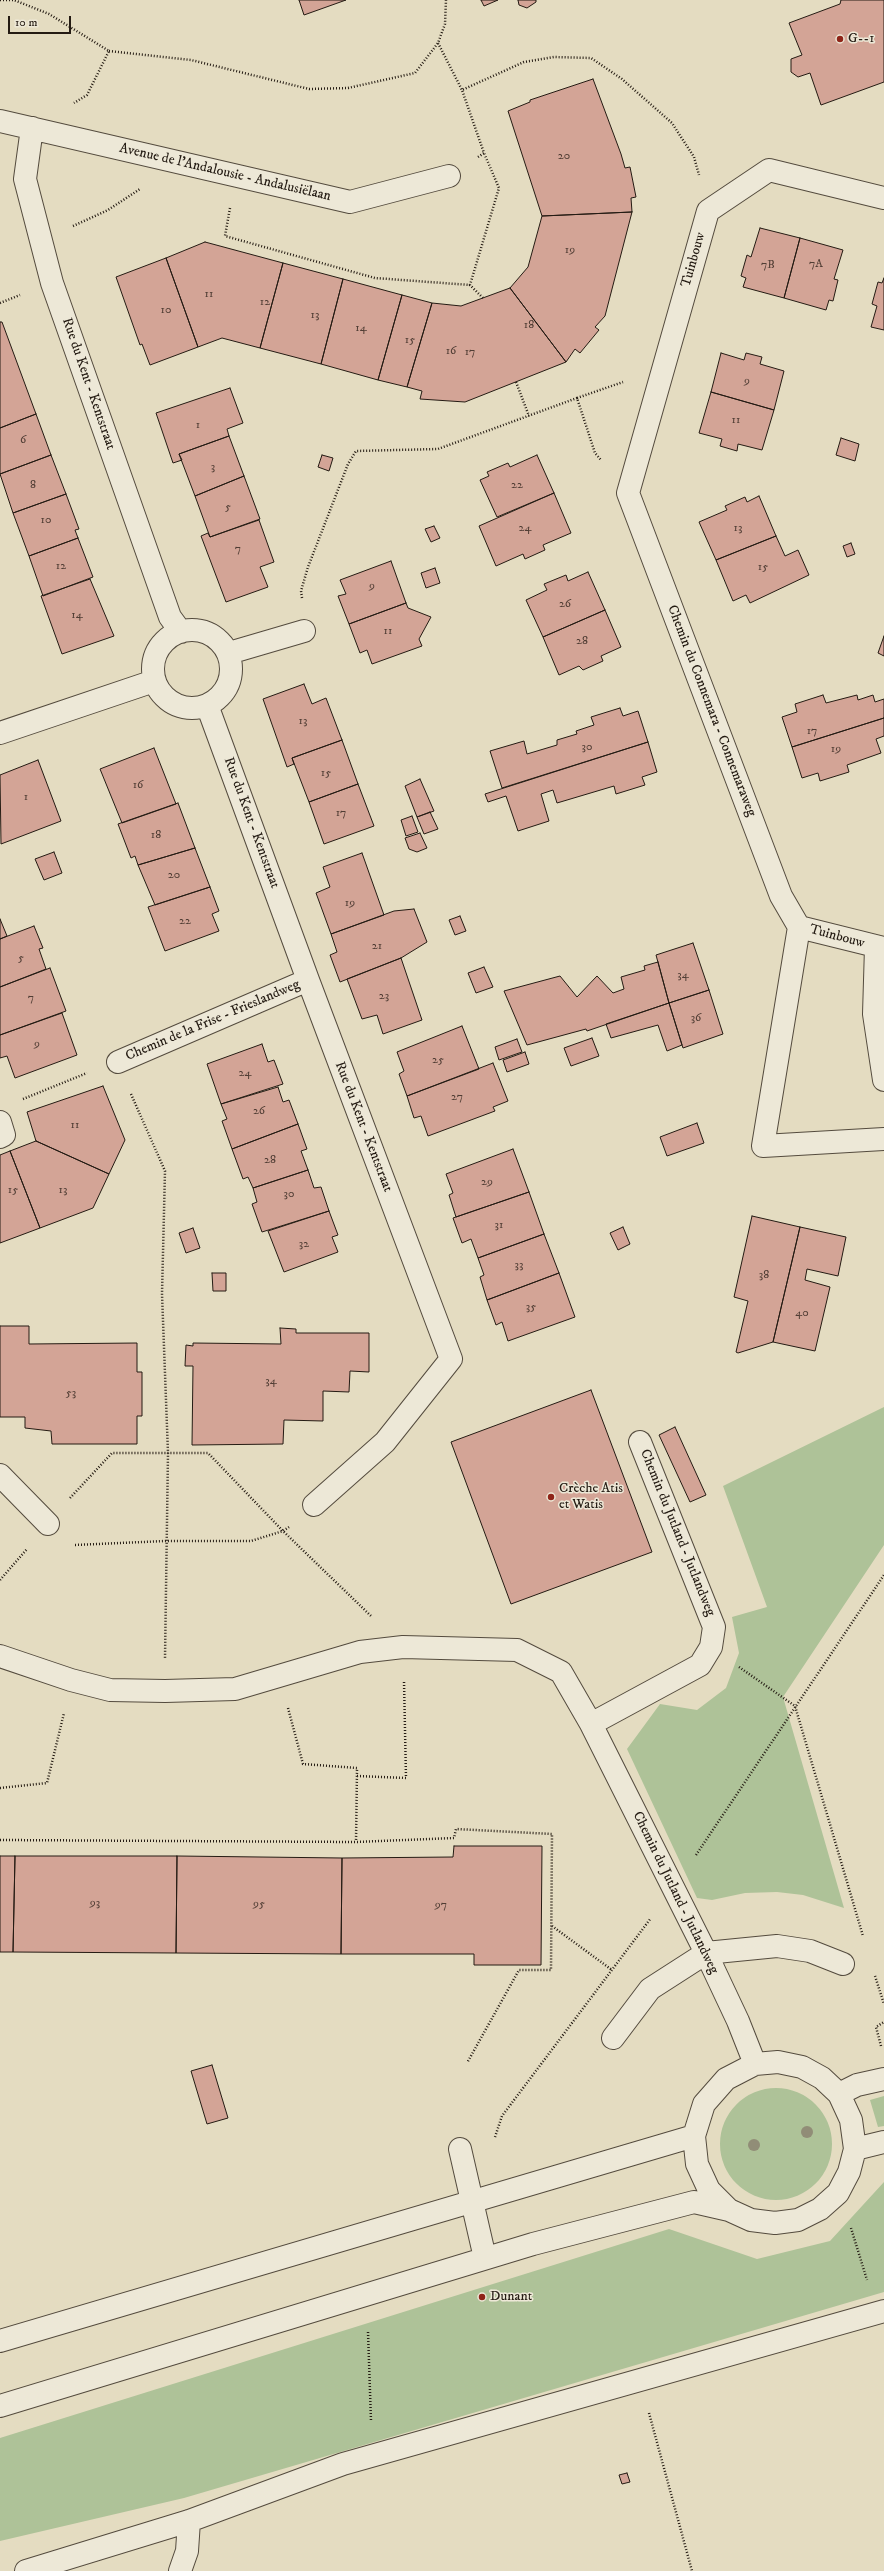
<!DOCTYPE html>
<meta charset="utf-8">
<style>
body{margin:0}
#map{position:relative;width:884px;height:2571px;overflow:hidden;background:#e4dcc1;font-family:"IM FELL DW Pica",serif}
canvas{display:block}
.scale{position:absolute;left:8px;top:16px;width:63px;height:18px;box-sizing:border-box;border:2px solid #241b13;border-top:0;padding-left:5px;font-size:12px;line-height:14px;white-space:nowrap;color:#241b13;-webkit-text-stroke:3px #ede8d7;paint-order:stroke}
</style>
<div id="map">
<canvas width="884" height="2571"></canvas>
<div class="scale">10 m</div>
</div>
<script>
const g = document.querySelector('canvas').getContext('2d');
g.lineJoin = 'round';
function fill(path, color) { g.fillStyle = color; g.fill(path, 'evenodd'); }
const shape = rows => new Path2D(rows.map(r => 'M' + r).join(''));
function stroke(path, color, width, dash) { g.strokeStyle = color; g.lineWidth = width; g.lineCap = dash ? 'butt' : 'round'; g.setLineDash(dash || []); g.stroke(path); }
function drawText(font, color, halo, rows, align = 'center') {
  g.font = font + ' "IM FELL DW Pica",serif'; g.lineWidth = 3; g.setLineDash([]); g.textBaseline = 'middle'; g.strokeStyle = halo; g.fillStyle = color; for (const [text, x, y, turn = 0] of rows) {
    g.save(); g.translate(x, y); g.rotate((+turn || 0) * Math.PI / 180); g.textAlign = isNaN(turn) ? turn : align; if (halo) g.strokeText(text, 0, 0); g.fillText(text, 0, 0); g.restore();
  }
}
const green = shape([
 [884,1407,884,1545,783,1697,844,1908,803,1895,777,1892,745,1893,712,1900,697,1898,627,1749,660,1704,697,1710,726,1688,739,1653,732,1617,767,1607,723,1486],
 '720 2144a56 56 0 1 1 112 0a56 56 0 1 1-112 0Z',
 [884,2096,884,2126,878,2127,870,2100],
 [884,2182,884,2292,184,2498,0,2541,0,2438,669,2229,757,2259,830,2241]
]);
const building = shape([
 [299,0,346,0,304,15,299,0],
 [481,0,498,0,484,6,481,0],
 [518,0,536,0,536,2,527,8,519,5,518,0],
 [841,0,884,0,884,82,821,105,810,73,798,77,791,72,791,59,802,55,789,23,840,4,841,0],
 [593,79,621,154,625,168,630,167,636,197,631,198,632,212,542,216,508,111,530,102,530,100,593,79],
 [632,212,605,316,595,327,599,330,580,353,575,349,566,362,510,288,528,267,542,216,632,212],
 [760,228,800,238,784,298,743,287,746,278,741,276,747,255,751,257,760,228],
 [800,238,843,250,834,279,838,280,833,301,829,300,826,310,784,298,800,238],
 [205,242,283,263,260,348,222,338,198,347,166,258,205,242],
 [166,258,198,347,150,365,142,344,140,345,116,277,166,258],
 [283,263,343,279,321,364,260,348,283,263],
 [884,278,884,330,871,327,877,306,872,304,878,282,882,283,884,278],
 [343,279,402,295,378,380,321,364,343,279],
 [510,288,566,362,465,402,420,399,422,391,407,387,432,303,461,306,510,288],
 [402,295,432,303,407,387,378,380,402,295],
 [0,322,2,322,36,414,0,428,0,322],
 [721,353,744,360,746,353,762,357,760,364,784,371,774,410,711,392,721,353],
 [230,388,243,423,227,429,229,436,179,454,182,460,173,463,156,413,230,388],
 [711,392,774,410,762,450,738,444,737,451,720,446,722,439,699,433,711,392],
 [36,414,51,455,0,474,0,428,36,414],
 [229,436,244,476,195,496,179,454,229,436],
 [841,438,859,444,855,461,836,455,841,438],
 [51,455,66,494,13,513,0,474,51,455],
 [322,455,333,458,329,471,318,467,322,455],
 [537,455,554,493,497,517,480,480,489,476,487,472,508,463,510,467,537,455],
 [244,476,260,519,210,537,195,496,244,476],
 [554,493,571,533,543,545,545,550,525,559,523,554,496,566,479,526,554,493],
 [66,494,79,529,75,530,78,538,29,556,13,513,66,494],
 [759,496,776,536,716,560,699,522,727,510,725,506,745,497,747,502,759,496],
 [259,520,274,562,260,567,268,587,226,602,201,536,208,533,210,537,259,520],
 [434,526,440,538,431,542,425,529,434,526],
 [776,536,785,556,798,550,809,575,750,603,746,595,733,601,716,560,776,536],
 [78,538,93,577,43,596,29,556,78,538],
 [851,543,855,554,847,557,843,546,851,543],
 [391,561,406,603,349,624,338,596,346,594,340,580,391,561],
 [435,568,440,583,426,588,421,573,435,568],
 [588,572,605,610,543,637,526,600,547,590,544,584,566,575,568,581,588,572],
 [90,579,114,636,62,654,41,596,90,579],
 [406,603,408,608,431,617,419,639,422,646,372,664,367,650,360,653,349,624,406,603],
 [605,610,621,647,601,656,603,661,583,670,579,666,559,675,543,637,605,610],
 [884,636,884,656,878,653,884,636],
 [304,684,312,704,326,698,342,740,292,758,294,764,287,767,263,699,304,684],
 [823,695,826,703,857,695,858,700,873,695,875,702,884,699,884,718,792,747,782,717,797,712,795,704,823,695],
 [620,708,623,716,638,711,648,742,502,788,490,751,524,741,527,754,557,745,557,740,577,734,576,731,594,725,591,717,620,708],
 [884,718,884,736,876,739,881,753,847,765,849,772,820,781,818,773,802,778,792,747,884,718],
 [342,740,358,784,309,802,292,758,342,740],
 [648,742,657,772,642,777,645,785,616,794,614,786,557,803,553,790,541,794,549,821,518,831,506,796,488,802,485,794,648,742],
 [154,748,176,804,122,823,100,769,154,748],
 [38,760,61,821,1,844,0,775,38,760],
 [420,779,434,811,417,817,405,786,420,779],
 [358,784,374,826,324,844,309,802,358,784],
 [178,803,195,848,138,865,135,856,131,858,118,824,178,803],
 [430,812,438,829,424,834,417,817,430,812],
 [412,816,418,832,406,836,401,820,412,816],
 [420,833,427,848,417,852,409,849,405,838,420,833],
 [195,848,210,887,155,905,138,865,195,848],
 [54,852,62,873,44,880,35,859,54,852],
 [362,853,384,915,331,934,316,893,330,887,323,867,362,853],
 [210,887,219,911,212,914,219,931,165,951,148,907,210,887],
 [414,909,427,942,401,958,340,982,330,955,337,952,331,934,394,911,414,909],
 [460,916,466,931,455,935,449,920,460,916],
 [0,919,7,936,0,939,0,919],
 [34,926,43,948,39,949,46,969,0,987,0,939,34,926],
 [693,943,709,990,669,1003,656,955,693,943],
 [401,958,422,1020,383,1034,377,1015,362,1019,347,979,401,958],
 [658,962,669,1003,587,1031,586,1029,527,1045,504,991,560,976,577,997,597,976,613,993,624,989,621,977,645,970,644,966,658,962],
 [484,967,493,987,476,993,468,973,484,967],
 [50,968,66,1011,0,1035,0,987,50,968],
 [709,990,723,1034,683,1048,669,1003,709,990],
 [669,1003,682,1045,667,1051,658,1025,611,1038,606,1024,669,1003],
 [62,1013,77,1055,15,1078,7,1056,0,1058,0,1035,62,1013],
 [462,1026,479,1069,407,1096,399,1074,404,1071,397,1052,462,1026],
 [592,1038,599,1056,571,1066,564,1048,592,1038],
 [517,1039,522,1052,499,1060,495,1047,517,1039],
 [262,1044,268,1062,274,1060,283,1084,221,1104,207,1064,262,1044],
 [525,1052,529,1064,507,1072,503,1060,525,1052],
 [493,1063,508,1101,493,1107,495,1111,428,1136,421,1116,414,1118,407,1096,493,1063],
 [103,1086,125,1140,109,1174,36,1141,27,1112,103,1086],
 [278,1087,283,1102,289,1100,298,1124,232,1149,222,1121,227,1119,221,1104,278,1087],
 [697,1123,704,1143,667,1156,660,1137,697,1123],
 [298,1124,307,1149,301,1151,308,1170,253,1188,248,1177,243,1179,232,1149,298,1124],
 [36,1141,109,1174,93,1208,40,1228,10,1151,36,1141],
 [513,1149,529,1192,456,1217,449,1195,453,1193,446,1174,513,1149],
 [10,1151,40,1228,0,1243,0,1155,10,1151],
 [308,1170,314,1188,321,1187,329,1211,262,1232,252,1204,257,1202,253,1188,308,1170],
 [529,1192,544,1234,478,1258,471,1239,462,1243,453,1218,529,1192],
 [329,1211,338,1235,332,1237,338,1252,284,1272,268,1231,329,1211],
 [752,1216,800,1227,773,1342,738,1353,736,1352,748,1301,734,1297,752,1216],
 [623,1227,630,1244,618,1250,610,1233,623,1227],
 [800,1227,846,1237,838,1276,807,1269,805,1280,830,1287,815,1351,773,1342,800,1227],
 [193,1228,200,1248,186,1253,179,1233,193,1228],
 [544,1234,559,1273,487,1300,480,1277,484,1275,478,1258,544,1234],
 [212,1273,226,1273,226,1291,213,1291,212,1273],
 [559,1273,575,1317,508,1341,502,1322,496,1325,487,1300,559,1273],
 [0,1326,29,1326,29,1344,137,1343,137,1372,142,1372,142,1416,137,1416,137,1444,52,1444,51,1431,25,1428,25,1417,0,1417,0,1326],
 [280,1328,296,1329,296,1333,369,1333,369,1372,350,1371,349,1392,323,1391,323,1421,284,1420,283,1444,192,1445,193,1366,185,1366,186,1345,193,1346,193,1343,281,1344,280,1328],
 [591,1390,652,1552,511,1604,451,1442,591,1390],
 [675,1427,706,1495,690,1502,659,1435,675,1427],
 [454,1846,542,1846,541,1965,474,1965,474,1954,341,1954,342,1858,453,1857,454,1846],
 [0,1856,15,1856,13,1952,0,1952,0,1856],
 [15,1856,177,1856,176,1953,13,1952,15,1856],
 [177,1856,342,1858,341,1954,176,1953,177,1856],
 [212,2065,228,2118,207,2124,191,2071,212,2065],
 [627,2473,630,2482,622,2484,619,2475,627,2473]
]);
const path = shape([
 [0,0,14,0,49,14,109,51,87,95,74,103],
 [438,43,462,90],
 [109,51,191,60,309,89,348,88,415,73,438,43,445,24,446,0],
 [478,157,484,153,462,90,524,62,554,57,591,58,622,79,672,123,694,157,699,175],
 [230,208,225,236,375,278,470,285],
 [73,226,108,210,140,189],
 [483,298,470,285,499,188,484,153],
 [0,303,20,295],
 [516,382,529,416],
 [577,398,623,382],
 [302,598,301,591,308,567,348,464,356,451,438,449,577,398,595,453,601,460],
 [131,1094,165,1171,162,1294,168,1453,165,1658],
 [23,1099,87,1073],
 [70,1498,112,1453,208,1453,283,1531,371,1616],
 [75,1545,165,1541,251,1541,283,1531,289,1527],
 [0,1580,27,1549],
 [739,1667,795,1706,863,1936],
 [288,1708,303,1764,357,1768,356,1842],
 [357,1776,406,1778,404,1681],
 [0,1788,47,1783,64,1713],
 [0,1840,356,1842,454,1838,456,1829,552,1834,551,1970,519,1970,467,2063],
 [696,1855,884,1575],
 [552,1926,612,1970],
 [875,1976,884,2004],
 [881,2046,876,2027,884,2022],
 [495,2137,502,2116,651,1918],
 [851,2228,867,2280],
 [368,2332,371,2421],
 [649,2413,692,2571]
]);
const minor = shape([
 [0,121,350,202,449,176],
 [32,128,25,179,52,283,170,617,181,632],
 '153 669a39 39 0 1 1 78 0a39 39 0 1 1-78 0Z',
 [229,653,304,631],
 [207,705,308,980,451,1359,385,1442,314,1505],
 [0,733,154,681],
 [799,927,781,896,628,493,708,211,769,170,884,198],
 [799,927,763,1146,884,1139],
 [799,927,884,948],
 [876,947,874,1014,884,1080],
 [118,1062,308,980],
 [0,1122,4,1135,0,1137],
 [0,1475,48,1524],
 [0,1656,71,1680,110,1690,165,1691,235,1689,360,1652,403,1647,517,1650,561,1672,591,1724,706,1953,738,2021,755,2064],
 [591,1724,700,1665,711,1647,714,1627,640,1442],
 [613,2038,650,1989,706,1953,777,1946,810,1951,843,1964],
 [839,2094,857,2085,884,2079],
 [460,2149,485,2258],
 [855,2149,884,2142],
 [0,2341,694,2136],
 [0,2406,533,2244,694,2202,729,2210,751,2220,775,2223,798,2220,820,2209,838,2193,849,2172,855,2149,851,2120,839,2094,822,2078,802,2067,778,2062,755,2064,726,2079,704,2104,694,2136,697,2164,709,2190,729,2210],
 [26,2571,189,2521,343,2464,884,2311],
 [180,2571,187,2551,189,2521]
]);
const trees = [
 [807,2132],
 [754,2145]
];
const markers = [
 [840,39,4,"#8f2418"],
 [551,1497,4,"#8f2418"],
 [482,2297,4,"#8f2418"]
];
const numberNames = [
 ["20",564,157],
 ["19",570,251],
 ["7A",816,265],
 ["7B",768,266],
 ["11",209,295],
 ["12",265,303],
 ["10",166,311],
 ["13",315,316],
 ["18",529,326],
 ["14",361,329],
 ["15",410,341],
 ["16",451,352],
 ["17",470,353],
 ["9",747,382],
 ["11",736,421],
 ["1",198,426],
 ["6",23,441],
 ["3",213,468],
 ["8",33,486],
 ["22",517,486],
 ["5",228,508],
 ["10",46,521],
 ["24",525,529],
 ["13",738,529],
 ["7",238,550],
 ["12",61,567],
 ["15",763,568],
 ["9",372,587],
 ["26",565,605],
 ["14",77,616],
 ["11",388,632],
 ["28",582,642],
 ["13",303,722],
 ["17",812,732],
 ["30",587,748],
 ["19",836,750],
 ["15",326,774],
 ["16",138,786],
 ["1",26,798],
 ["17",341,814],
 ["18",156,836],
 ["20",174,876],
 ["19",350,904],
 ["22",185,922],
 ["21",377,947],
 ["5",21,959],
 ["34",683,976],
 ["23",384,997],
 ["7",31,999],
 ["36",696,1019],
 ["9",37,1045],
 ["25",438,1061],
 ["24",245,1074],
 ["27",457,1098],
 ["26",259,1112],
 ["11",75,1126],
 ["28",270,1161],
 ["29",487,1183],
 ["15",13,1191],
 ["13",63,1191],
 ["30",289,1195],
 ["31",499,1226],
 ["32",304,1245],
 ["33",519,1266],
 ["38",764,1276],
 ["35",531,1308],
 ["40",802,1314],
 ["34",271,1382],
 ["53",71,1394],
 ["93",95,1904],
 ["95",259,1905],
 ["97",441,1906]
];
const poiNames = [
 ["G--1",848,39],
 ["Crèche Atis",559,1489],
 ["et Watis",559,1505],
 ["Dunant",490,2297]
];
const streetNames = [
 ["Avenue de l'Andalousie - Andalusiëlaan",225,173,13],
 ["Tuinbouw",694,260,-74],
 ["Rue du Kent - Kentstraat",88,384,71],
 ["Chemin du Connemara - Connemaraweg",711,711,69],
 ["Rue du Kent - Kentstraat",251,823,70],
 ["Tuinbouw",837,937,15],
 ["Chemin de la Frise - Frieslandweg",213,1021,-23],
 ["Rue du Kent - Kentstraat",363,1127,69],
 ["Chemin du Jutland - Jutlandweg",677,1533,68],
 ["Chemin du Jutland - Jutlandweg",675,1893,64]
];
fill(green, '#aec298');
fill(building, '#d3a496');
stroke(building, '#241b13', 1);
stroke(minor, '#544b3e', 24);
stroke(path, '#241b13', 2.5, [1, 2]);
stroke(minor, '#ede8d7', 22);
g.fillStyle = '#918d77';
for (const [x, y] of trees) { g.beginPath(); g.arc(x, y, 6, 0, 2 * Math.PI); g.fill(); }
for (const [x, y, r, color] of markers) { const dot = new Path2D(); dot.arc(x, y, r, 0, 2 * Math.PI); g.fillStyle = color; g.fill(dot); stroke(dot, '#ede8d7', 1.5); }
drawText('12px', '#503d34', null, numberNames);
drawText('14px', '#241b13', '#ede8d7', poiNames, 'left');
drawText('14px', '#241b13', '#ede8d7', streetNames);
</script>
